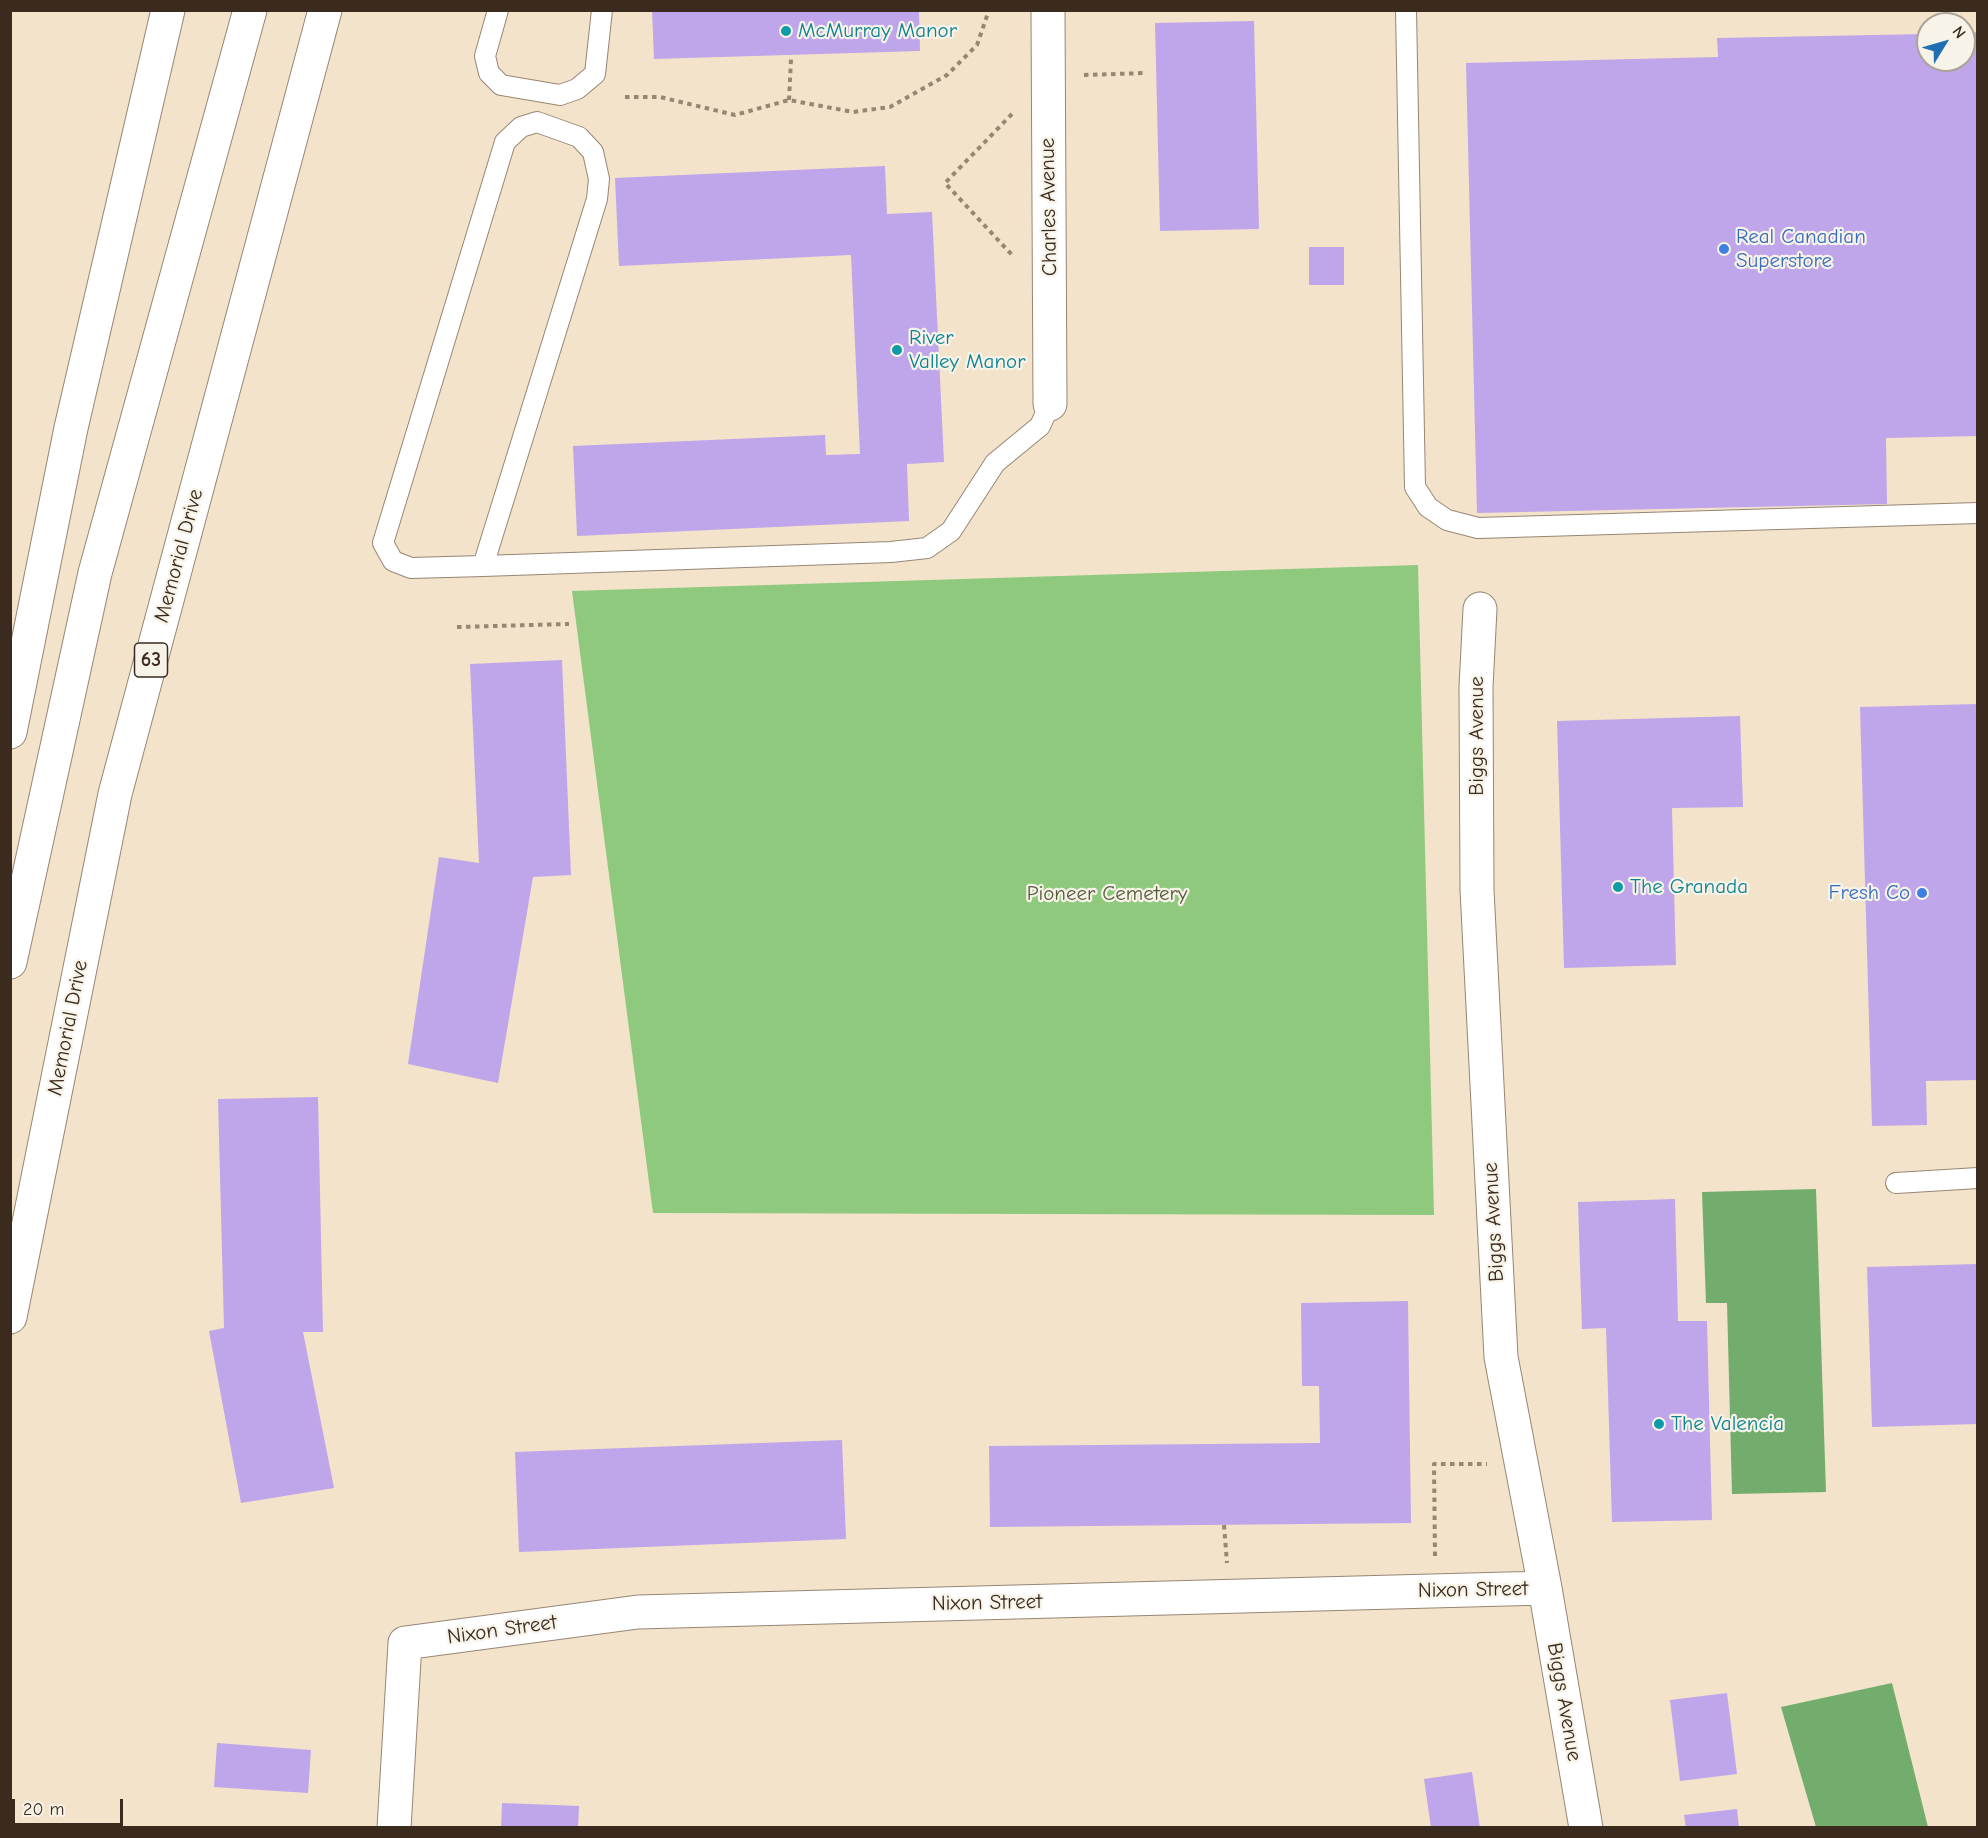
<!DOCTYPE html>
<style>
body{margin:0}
#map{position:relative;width:1988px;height:1838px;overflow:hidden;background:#f3e3ca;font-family:"Comic Neue",sans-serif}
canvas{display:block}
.frame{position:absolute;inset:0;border:12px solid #3b2a1e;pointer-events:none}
.north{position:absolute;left:1916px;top:12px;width:60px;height:60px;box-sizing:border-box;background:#f7f3e8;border:2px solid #aca397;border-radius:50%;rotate:53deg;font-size:16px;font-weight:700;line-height:24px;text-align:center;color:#3b2a1e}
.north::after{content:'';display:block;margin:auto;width:21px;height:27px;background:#1f6fb2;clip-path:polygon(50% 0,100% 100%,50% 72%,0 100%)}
.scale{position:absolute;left:12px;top:1799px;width:111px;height:27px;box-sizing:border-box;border:3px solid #3b2a1e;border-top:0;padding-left:8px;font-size:18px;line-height:21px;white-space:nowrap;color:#3b2a1e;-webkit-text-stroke:4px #f7f3e8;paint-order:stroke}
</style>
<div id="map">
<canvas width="1988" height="1838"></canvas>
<div class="frame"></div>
<div class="north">N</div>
<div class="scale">20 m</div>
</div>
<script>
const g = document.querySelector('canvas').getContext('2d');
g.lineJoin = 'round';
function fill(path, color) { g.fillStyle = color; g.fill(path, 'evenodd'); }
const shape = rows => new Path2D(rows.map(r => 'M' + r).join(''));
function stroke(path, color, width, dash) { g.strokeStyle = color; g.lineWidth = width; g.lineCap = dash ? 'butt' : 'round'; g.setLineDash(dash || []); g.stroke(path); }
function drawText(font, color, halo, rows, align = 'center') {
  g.font = font + ' "Comic Neue",sans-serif'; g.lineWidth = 4.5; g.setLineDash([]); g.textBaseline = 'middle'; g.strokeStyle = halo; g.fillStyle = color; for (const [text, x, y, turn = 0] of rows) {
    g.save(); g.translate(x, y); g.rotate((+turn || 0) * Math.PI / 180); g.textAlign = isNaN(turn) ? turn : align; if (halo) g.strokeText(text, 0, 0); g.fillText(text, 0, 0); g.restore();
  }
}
const green = shape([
 [1418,565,1434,1215,653,1213,572,591]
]);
const forest = shape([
 [1816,1189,1826,1492,1732,1494,1727,1303,1706,1303,1702,1192],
 [1892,1683,1928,1827,1816,1827,1781,1707]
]);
const building = shape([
 [652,10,919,10,920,51,654,59],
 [1254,21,1259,229,1160,231,1155,23],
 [1978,32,1978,436,1886,438,1887,504,1477,513,1466,63,1718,57,1717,38,1928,34,1928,60,1964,60,1964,33],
 [885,166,887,214,932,212,944,462,907,464,909,521,577,536,573,446,825,435,826,455,860,454,851,255,619,266,615,178],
 [1309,247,1344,247,1344,285,1309,285],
 [562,660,571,875,533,877,498,1083,408,1064,439,857,479,863,470,664],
 [1978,704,1978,1080,1926,1081,1927,1125,1872,1126,1860,707],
 [1740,716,1743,807,1672,808,1676,965,1564,968,1557,721],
 [318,1097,323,1332,303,1332,334,1488,241,1503,209,1331,224,1328,218,1099],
 [1675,1199,1678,1321,1707,1321,1712,1520,1612,1522,1606,1328,1582,1329,1578,1202],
 [1978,1264,1978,1424,1872,1427,1867,1267],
 [1408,1301,1411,1523,990,1527,989,1446,1320,1443,1319,1386,1302,1386,1301,1303],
 [842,1440,846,1539,519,1552,515,1452],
 [1727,1693,1737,1774,1680,1781,1670,1700],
 [217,1743,311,1750,308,1793,214,1787],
 [1472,1772,1480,1828,1431,1828,1424,1779],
 [502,1803,579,1806,578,1828,501,1828],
 [1737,1809,1739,1828,1686,1828,1684,1815]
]);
const path = shape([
 [1084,75,1146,73],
 [625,97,660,97,735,115,789,100,853,112,890,107,947,75,977,45,989,10],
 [789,100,791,59],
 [1012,114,945,183,1013,256],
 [457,627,569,624],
 [1224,1525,1227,1563],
 [1435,1556,1434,1464,1487,1464]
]);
const service = shape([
 [498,10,485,56,489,73,501,85,560,95,577,89,595,74,602,10],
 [1406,10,1415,487,1428,507,1447,520,1478,528,1978,513],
 [483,566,597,199,599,179,593,152,579,137,537,122,521,127,505,142,383,543,393,561,411,568,483,566,891,552,927,548,951,531,995,463,1040,426,1050,404],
 [1896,1183,1978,1178]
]);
const minor = shape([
 [1048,10,1050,404],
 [1480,609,1476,687,1477,890,1501,1357,1545,1588,1586,1828],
 [394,1828,405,1643,638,1612,1545,1588]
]);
const motorway = shape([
 [10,732,71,428,168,10],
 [10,962,95,573,250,10],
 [10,1317,115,794,325,10]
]);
const markers = [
 [786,31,6,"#0f9aa8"],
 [1724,249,6,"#3f7fe0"],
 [897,350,6,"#0f9aa8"],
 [1618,887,6,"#0f9aa8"],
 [1922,893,6,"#3f7fe0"],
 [1659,1424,6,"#0f9aa8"]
];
const shields = [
 [151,660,33]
];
const shieldNames = [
 ["63",151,660]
];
const cultureNames = [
 ["McMurray Manor",798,31],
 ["River",909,338],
 ["Valley Manor",909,362],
 ["The Granada",1630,887],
 ["The Valencia",1671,1424]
];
const streetNames = [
 ["Charles Avenue",1049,207,-91],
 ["Memorial Drive",179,556,-75],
 ["Biggs Avenue",1477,736,-90],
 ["Memorial Drive",68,1028,-79],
 ["Biggs Avenue",1494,1222,-93],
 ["Nixon Street",1473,1590,-1],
 ["Nixon Street",987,1603,-1],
 ["Nixon Street",502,1630,-8],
 ["Biggs Avenue",1564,1702,80]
];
const shopNames = [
 ["Real Canadian",1736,237],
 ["Superstore",1736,261],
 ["Fresh Co",1910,893,"right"]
];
const parkNames = [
 ["Pioneer Cemetery",1107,894]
];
fill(green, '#8ec97e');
fill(forest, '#72ad6d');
fill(building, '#bfa5ea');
stroke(service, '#978674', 22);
stroke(minor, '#978674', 35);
stroke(motorway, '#978674', 35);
stroke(path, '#978674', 4, [4.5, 4.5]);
stroke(service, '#fff', 20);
stroke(minor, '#fff', 33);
stroke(motorway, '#fff', 33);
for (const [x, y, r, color] of markers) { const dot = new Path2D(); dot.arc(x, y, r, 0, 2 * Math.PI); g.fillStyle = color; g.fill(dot); stroke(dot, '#f7f3e8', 2); }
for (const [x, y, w] of shields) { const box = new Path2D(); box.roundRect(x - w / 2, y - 17, w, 34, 4.5); g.fillStyle = '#f7f3e8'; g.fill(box); stroke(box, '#3b2a1e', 1.5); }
drawText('bold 20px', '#3b2a1e', null, shieldNames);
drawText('21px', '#0d838f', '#f7f3e8', cultureNames, 'left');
drawText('21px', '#3b2a1e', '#f7f3e8', streetNames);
drawText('21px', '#366cbe', '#f7f3e8', shopNames, 'left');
drawText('21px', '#545a3b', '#f7f3e8', parkNames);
</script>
